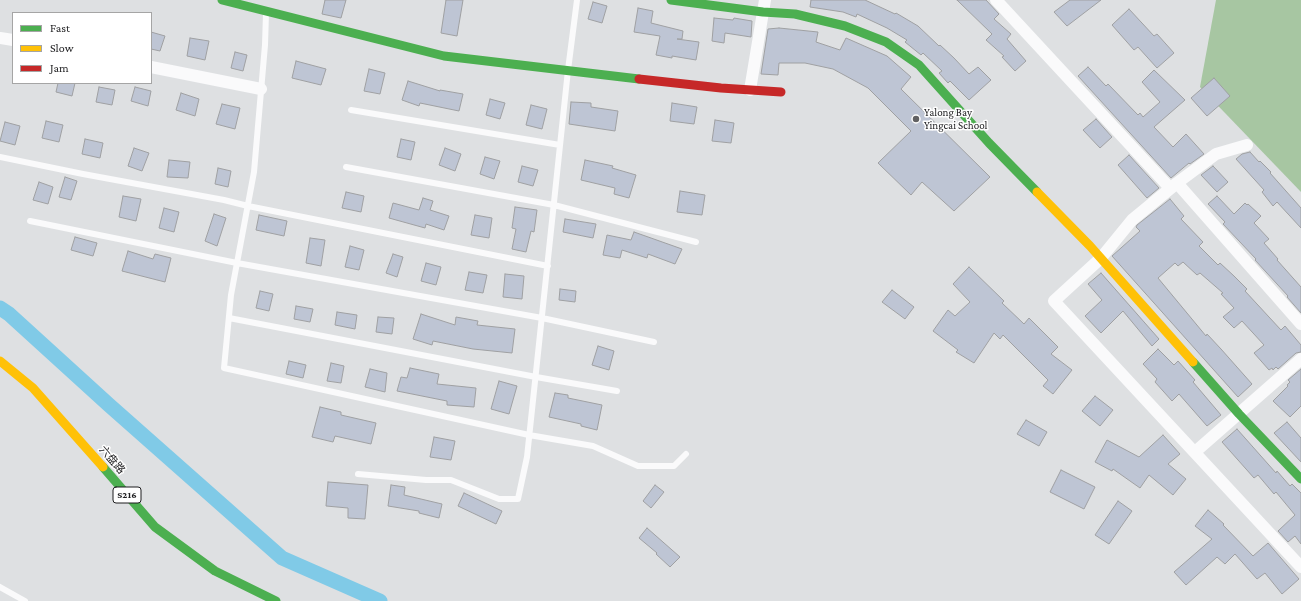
<!DOCTYPE html>
<meta charset="utf-8">
<style>
body{margin:0}
#map{position:relative;width:1301px;height:601px;overflow:hidden;background:#dee0e2;font-family:"Crimson Pro",serif}
canvas{display:block}
.legend{position:absolute;left:12px;top:12px;width:140px;height:72px;box-sizing:border-box;background:#fff;border:1px solid #a5a5a5;margin:0;padding:5px 7px;list-style:none;font-size:12px;color:#1d1d1f}
.legend li{display:flex;align-items:center;gap:8px;height:20px}
.legend b{width:20px;border:1px solid #a5a5a5}
</style>
<div id="map">
<canvas width="1301" height="601"></canvas>
<ul class="legend">
<li><b style="height:5px;background:#4caf50"></b>Fast</li>
<li><b style="height:5px;background:#ffc107"></b>Slow</li>
<li><b style="height:5px;background:#c62828"></b>Jam</li>
</ul>
</div>
<script>
const g = document.querySelector('canvas').getContext('2d');
g.lineJoin = 'round';
function fill(path, color) { g.fillStyle = color; g.fill(path, 'evenodd'); }
const shape = rows => new Path2D(rows.map(r => 'M' + r).join(''));
function stroke(path, color, width, dash) { g.strokeStyle = color; g.lineWidth = width; g.lineCap = dash ? 'butt' : 'round'; g.setLineDash(dash || []); g.stroke(path); }
function drawText(font, color, halo, rows, align = 'center') {
  g.font = font + ' "Crimson Pro","Noto Sans SC",serif'; g.lineWidth = 3; g.setLineDash([]); g.textBaseline = 'middle'; g.strokeStyle = halo; g.fillStyle = color; for (const [text, x, y, turn = 0] of rows) {
    g.save(); g.translate(x, y); g.rotate((+turn || 0) * Math.PI / 180); g.textAlign = isNaN(turn) ? turn : align; if (halo) g.strokeText(text, 0, 0); g.fillText(text, 0, 0); g.restore();
  }
}
const forest = shape([
 [1216,0,1301,0,1301,192,1200,87]
]);
const canal = shape([
 [0,308,9,314,109,405,282,558,380,601]
]);
const building = shape([
 [325,0,346,0,341,18,322,14,325,0],
 [446,0,463,0,457,36,441,33,446,0],
 [811,0,865,0,895,14,896,13,918,26,939,46,940,45,954,58,969,74,978,67,991,80,969,100,950,81,948,83,939,73,942,71,923,53,921,55,905,42,907,40,887,28,857,14,856,17,843,12,810,7,811,0],
 [957,0,986,0,999,14,994,19,1011,34,1007,39,1026,61,1015,71,1002,57,1004,56,986,40,992,34,957,0],
 [1070,0,1101,0,1067,26,1054,12,1070,0],
 [593,2,607,6,602,23,588,19,593,2],
 [638,8,653,11,651,23,683,31,682,39,677,39,699,42,696,60,672,56,672,58,656,55,660,36,634,32,638,8],
 [1129,9,1154,36,1157,34,1174,53,1157,68,1138,47,1134,50,1112,25,1129,9],
 [714,18,733,20,734,18,752,21,751,37,725,33,724,43,712,41,714,18],
 [779,28,818,32,816,42,840,50,846,38,887,56,911,77,901,89,990,177,954,211,922,182,911,195,878,163,911,131,868,88,833,69,805,63,779,63,778,75,761,74,768,29,779,28],
 [151,32,165,36,160,51,151,49,151,32],
 [190,38,209,41,205,60,187,56,190,38],
 [235,52,247,55,243,71,231,68,235,52],
 [296,61,326,69,321,85,292,78,296,61],
 [1088,67,1106,86,1108,84,1138,115,1140,113,1143,117,1160,102,1142,82,1154,70,1185,100,1154,127,1173,147,1186,134,1204,154,1190,164,1189,163,1171,178,1078,76,1088,67],
 [369,69,385,73,380,94,364,91,369,69],
 [1214,78,1230,96,1207,116,1191,98,1214,78],
 [408,81,440,91,440,90,463,94,459,111,420,103,419,106,402,100,408,81],
 [58,83,75,83,72,96,56,92,58,83],
 [99,87,115,90,112,105,96,102,99,87],
 [135,87,151,91,148,106,131,101,135,87],
 [181,93,199,99,195,116,176,110,181,93],
 [490,99,505,103,500,119,486,115,490,99],
 [571,102,591,103,591,107,618,111,615,131,569,124,571,102],
 [672,103,697,107,694,124,670,121,672,103],
 [222,104,240,108,235,129,216,124,222,104],
 [531,105,547,109,542,129,526,125,531,105],
 [1096,119,1112,137,1100,148,1083,130,1096,119],
 [715,120,734,123,731,143,712,141,715,120],
 [46,121,63,125,59,142,42,138,46,121],
 [5,122,20,126,15,145,0,141,5,122],
 [85,139,103,143,100,158,82,154,85,139],
 [401,139,415,142,411,160,397,157,401,139],
 [134,148,149,153,142,171,128,166,134,148],
 [445,148,461,154,455,171,439,165,445,148],
 [1250,152,1259,162,1260,161,1271,172,1270,173,1301,208,1301,228,1277,202,1273,206,1262,192,1264,190,1236,159,1242,154,1250,152],
 [1129,155,1159,188,1147,198,1118,165,1129,155],
 [485,157,500,161,494,179,480,174,485,157],
 [169,160,190,162,188,178,167,177,169,160],
 [585,160,613,166,612,168,636,175,629,198,614,194,615,188,581,180,585,160],
 [522,166,538,170,533,186,518,182,522,166],
 [1213,166,1228,182,1217,192,1201,175,1213,166],
 [218,168,231,171,228,187,215,184,218,168],
 [65,177,77,181,71,200,59,197,65,177],
 [39,182,53,187,48,204,33,200,39,182],
 [680,191,705,195,702,215,677,212,680,191],
 [346,192,364,196,361,212,342,208,346,192],
 [123,196,141,199,136,221,119,217,123,196],
 [1217,196,1234,214,1245,203,1247,205,1248,204,1261,216,1254,223,1269,239,1264,243,1278,259,1277,260,1301,287,1301,313,1287,297,1288,296,1255,260,1256,259,1223,224,1225,222,1208,204,1217,196],
 [423,198,433,201,430,210,449,216,444,230,426,224,425,228,389,218,393,203,419,210,423,198],
 [1170,199,1184,216,1181,219,1203,242,1199,246,1218,265,1220,263,1234,276,1247,289,1245,291,1281,330,1285,326,1301,345,1301,352,1296,353,1278,369,1276,367,1273,370,1272,368,1269,370,1254,353,1264,345,1242,321,1234,328,1223,317,1234,308,1221,294,1223,293,1200,273,1197,275,1183,262,1178,266,1175,263,1158,278,1206,336,1207,334,1221,349,1252,384,1238,397,1112,256,1140,231,1136,227,1137,225,1170,199],
 [515,207,537,210,534,232,531,231,526,252,512,249,516,229,512,228,515,207],
 [164,208,179,212,174,232,159,228,164,208],
 [214,214,226,218,217,246,205,241,214,214],
 [259,215,287,221,284,236,256,230,259,215],
 [475,215,492,218,489,238,471,235,475,215],
 [565,219,596,224,593,238,563,232,565,219],
 [634,232,682,249,675,264,648,254,647,258,622,250,620,258,603,255,607,235,631,240,634,232],
 [75,237,97,243,93,256,71,250,75,237],
 [310,238,325,240,321,266,306,263,310,238],
 [350,246,364,250,359,270,345,267,350,246],
 [128,251,153,259,155,254,171,258,165,282,122,271,128,251],
 [393,254,403,257,397,277,386,273,393,254],
 [426,263,441,267,436,285,421,281,426,263],
 [969,267,1004,301,1002,303,1024,324,1029,318,1058,347,1051,354,1072,370,1053,394,1043,386,1048,380,1003,335,1000,339,994,333,974,363,956,352,958,350,933,331,948,310,955,316,970,302,953,284,969,267],
 [469,272,487,275,483,293,465,290,469,272],
 [1101,273,1159,339,1152,346,1123,311,1101,333,1085,316,1102,300,1088,284,1101,273],
 [505,274,524,276,522,299,503,297,505,274],
 [560,289,576,291,575,302,559,300,560,289],
 [892,290,914,307,905,319,882,302,892,290],
 [260,291,273,294,269,311,256,308,260,291],
 [296,306,313,309,310,322,294,319,296,306],
 [337,312,357,315,355,329,335,325,337,312],
 [421,314,455,325,456,317,478,321,477,325,515,329,512,353,473,349,433,341,432,345,413,339,421,314],
 [378,317,394,318,392,334,376,332,378,317],
 [598,346,614,351,609,370,592,365,598,346],
 [1158,349,1174,365,1178,361,1195,380,1193,382,1221,415,1207,426,1179,394,1172,401,1155,382,1157,379,1143,364,1158,349],
 [289,361,306,365,303,378,286,374,289,361],
 [331,363,344,366,341,383,327,381,331,363],
 [410,368,439,374,437,384,476,388,474,407,447,405,447,401,397,391,401,377,407,378,410,368],
 [370,369,387,373,385,392,365,387,370,369],
 [1301,369,1301,406,1290,417,1273,401,1288,386,1287,385,1290,382,1288,380,1301,369],
 [499,381,517,386,509,414,491,409,499,381],
 [555,393,568,395,568,398,602,405,597,430,581,426,581,424,549,417,555,393],
 [1095,396,1113,410,1100,426,1082,411,1095,396],
 [320,407,341,412,341,415,376,423,371,444,335,436,333,442,312,437,320,407],
 [1026,420,1047,432,1039,446,1017,434,1026,420],
 [1287,422,1301,438,1301,462,1274,433,1287,422],
 [1237,429,1276,473,1277,471,1290,486,1292,484,1301,493,1301,544,1295,536,1288,542,1278,531,1295,515,1276,492,1274,494,1258,475,1254,478,1222,442,1237,429],
 [1163,435,1180,454,1168,464,1186,479,1173,495,1149,475,1140,488,1113,469,1112,471,1095,462,1107,440,1139,457,1163,435],
 [434,437,455,441,451,460,430,457,434,437],
 [1061,470,1095,487,1084,509,1050,492,1061,470],
 [328,482,368,485,365,519,348,518,348,508,326,506,328,482],
 [391,485,405,487,404,495,442,504,439,518,419,513,419,511,388,506,391,485],
 [655,485,664,492,651,508,643,501,655,485],
 [464,493,502,511,496,524,458,506,464,493],
 [1118,501,1132,511,1109,544,1095,535,1118,501],
 [1208,510,1224,524,1223,525,1253,556,1268,543,1299,579,1282,594,1265,573,1257,579,1235,554,1225,564,1217,557,1186,585,1174,572,1212,539,1195,526,1208,510],
 [647,528,680,557,670,567,656,554,657,553,639,538,647,528]
]);
const lane = shape([
 [266,13,265,45,254,172,231,295,224,368,529,435,593,446,638,466,674,466,686,454],
 [351,110,560,145],
 [0,157,83,174,224,200,248,206,548,266],
 [346,167,554,205,696,242],
 [30,221,237,263,542,318,654,342],
 [229,318,536,377,617,391],
 [358,474,426,480,451,480,499,499,518,499,527,457,568,70,577,0],
 [0,587,25,601]
]);
const street = shape([
 [996,0,1170,188],
 [0,38,13,40],
 [151,67,261,89],
 [750,90,765,0],
 [1247,145,1216,154,1177,183,1132,220,1101,258,1054,301,1301,567],
 [1177,183,1301,324],
 [1195,452,1301,359]
]);
const fast = shape([
 [222,0,444,56,639,79],
 [671,0,763,12,795,14,845,26,886,42,919,65,989,143,1037,192],
 [1193,362,1239,414,1301,479],
 [103,467,155,527,215,571,276,601]
]);
const slow = shape([
 [1037,192,1090,246,1193,362],
 [0,361,33,388,103,467]
]);
const jam = shape([
 [639,79,721,88,781,92]
]);
const markers = [
 [916,119,4,"#616163"]
];
const shields = [
 [127,495,28]
];
const shieldNames = [
 ["S216",127,495]
];
const poiNames = [
 ["Yalong Bay",924,113],
 ["Yingcai School",924,126]
];
const streetNames = [
 ["六盘路",112,460,49]
];
fill(forest, '#a7c6a2');
stroke(canal, '#80cae7', 15);
fill(building, '#bec5d4');
stroke(building, '#9fa0a2', 1);
stroke(lane, '#fafafb', 6);
stroke(street, '#fafafb', 12);
stroke(fast, '#4caf50', 9);
stroke(slow, '#ffc107', 9);
stroke(jam, '#c62828', 9);
for (const [x, y, r, color] of markers) { const dot = new Path2D(); dot.arc(x, y, r, 0, 2 * Math.PI); g.fillStyle = color; g.fill(dot); stroke(dot, '#fff', 1.5); }
for (const [x, y, w] of shields) { const box = new Path2D(); box.roundRect(x - w / 2, y - 8, w, 16, 3); g.fillStyle = '#fff'; g.fill(box); stroke(box, '#1d1d1f', 1); }
drawText('bold 10px', '#1d1d1f', null, shieldNames);
drawText('11px', '#1d1d1f', '#fff', poiNames, 'left');
drawText('11px', '#1d1d1f', '#fff', streetNames);
</script>
